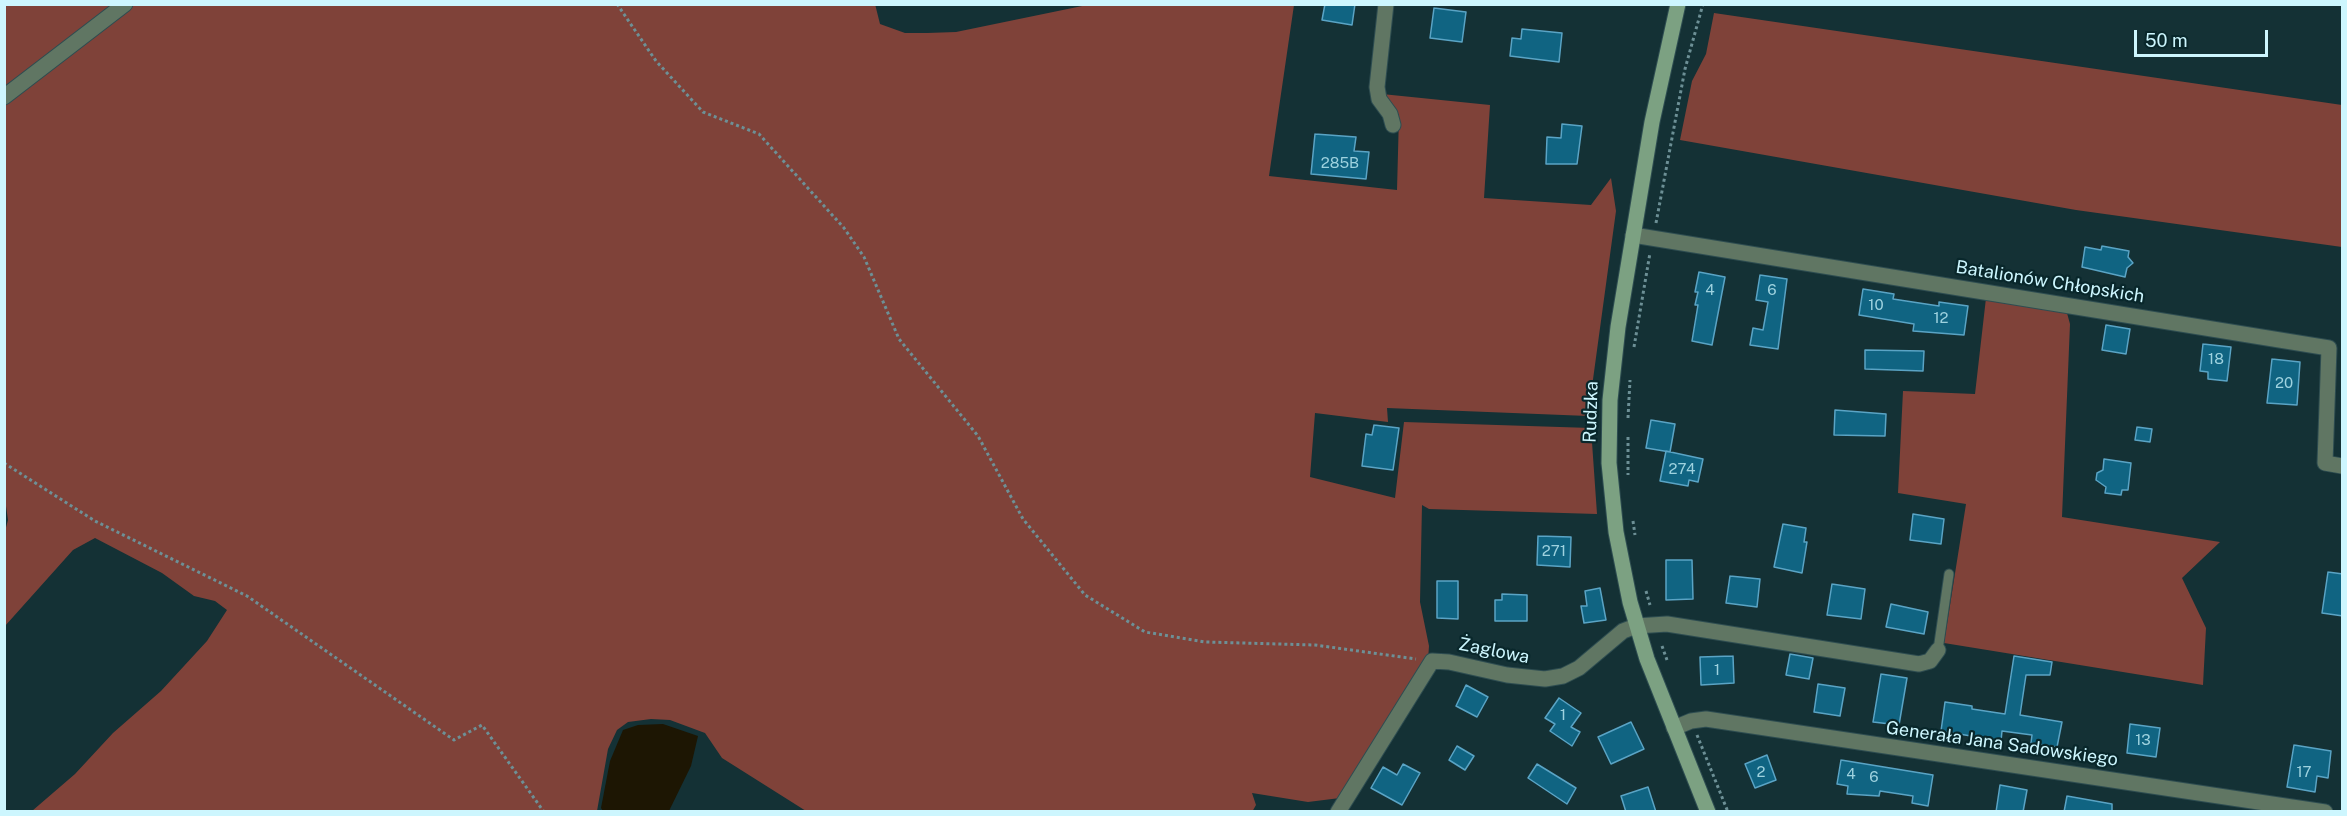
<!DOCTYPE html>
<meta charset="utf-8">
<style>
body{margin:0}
#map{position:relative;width:2347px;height:816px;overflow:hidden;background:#143135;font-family:"Public Sans",sans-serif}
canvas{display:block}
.frame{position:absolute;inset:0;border:6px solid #cdf6fe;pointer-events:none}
.scale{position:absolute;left:2134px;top:30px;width:134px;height:27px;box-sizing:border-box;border:3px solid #cdf6fe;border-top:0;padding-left:8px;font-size:18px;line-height:21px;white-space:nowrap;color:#cdf6fe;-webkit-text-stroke:4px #09272b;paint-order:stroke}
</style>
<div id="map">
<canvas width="2347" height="816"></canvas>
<div class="frame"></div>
<div class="scale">50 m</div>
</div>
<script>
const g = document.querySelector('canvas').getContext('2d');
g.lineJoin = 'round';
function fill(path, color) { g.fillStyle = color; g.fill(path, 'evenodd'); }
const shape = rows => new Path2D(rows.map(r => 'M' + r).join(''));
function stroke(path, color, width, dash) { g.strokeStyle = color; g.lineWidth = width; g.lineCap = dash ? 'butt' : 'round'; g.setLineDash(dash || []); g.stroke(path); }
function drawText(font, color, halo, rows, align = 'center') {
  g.font = font + ' "Public Sans",sans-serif'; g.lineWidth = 4.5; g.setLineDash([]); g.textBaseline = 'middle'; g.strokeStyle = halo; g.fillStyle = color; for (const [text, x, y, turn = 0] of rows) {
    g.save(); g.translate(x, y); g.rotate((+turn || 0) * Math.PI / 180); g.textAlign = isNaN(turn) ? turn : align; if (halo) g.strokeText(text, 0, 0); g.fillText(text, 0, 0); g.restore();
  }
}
const green = shape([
 [875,4,880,24,905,33,927,33,956,32,1087,5,1294,5,1269,176,1397,190,1399,115,1382,94,1490,105,1484,198,1591,205,1611,178,1616,211,1588,416,1387,408,1388,422,1315,413,1310,477,1395,498,1404,422,1591,428,1597,514,1429,509,1422,505,1420,602,1429,646,1428,660,1340,798,1308,802,1252,793,1256,805,1252,812,806,811,722,758,705,733,670,720,651,719,628,722,617,730,608,749,597,811,32,811,75,774,113,733,161,691,207,641,227,610,215,601,194,596,162,573,95,538,73,550,5,626,4,535,8,520,4,492,5,5],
 [1714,13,2342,105,2342,247,2076,210,1680,140,1692,81,1706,54],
 [1986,298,2067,313,2070,324,2062,517,2220,542,2182,578,2206,628,2203,685,1944,643,1966,504,1898,493,1903,391,1975,394]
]);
const water = shape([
 [663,724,698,736,691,766,669,811,603,811,601,808,610,761,623,730,638,725]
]);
const building = shape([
 [1325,4,1355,4,1352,25,1322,20,1325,4],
 [1434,8,1466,12,1462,42,1430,38,1434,8],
 [1522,29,1562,33,1559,62,1510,56,1512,38,1521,39,1522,29],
 [1562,124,1582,126,1577,164,1546,164,1547,137,1561,138,1562,124],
 [1315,134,1356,137,1354,151,1369,152,1366,179,1311,174,1315,134],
 [2102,246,2129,251,2128,257,2133,263,2127,268,2125,277,2082,267,2085,247,2101,250,2102,246],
 [1699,272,1725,277,1712,345,1692,341,1698,305,1695,305,1698,292,1695,292,1699,272],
 [1760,275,1787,279,1778,349,1750,345,1753,328,1763,330,1768,302,1756,300,1760,275],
 [1863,289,1894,294,1893,299,1939,306,1939,302,1968,306,1964,335,1913,331,1914,324,1859,315,1863,289],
 [2106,325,2130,329,2126,354,2102,350,2106,325],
 [2203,344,2231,347,2227,381,2208,379,2208,372,2200,371,2203,344],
 [1865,350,1924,351,1923,371,1865,369,1865,350],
 [2272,359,2300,362,2297,405,2267,403,2272,359],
 [1835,410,1886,414,1885,436,1834,435,1835,410],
 [1651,420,1675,424,1670,452,1646,448,1651,420],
 [1374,425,1399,428,1393,470,1362,466,1366,434,1372,435,1374,425],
 [2137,427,2152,429,2150,442,2135,440,2137,427],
 [1666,451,1703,459,1698,482,1689,480,1688,486,1660,481,1666,451],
 [2104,459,2131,463,2128,490,2122,490,2121,495,2105,493,2106,487,2096,480,2097,473,2103,470,2104,459],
 [1913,514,1944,519,1941,544,1910,540,1913,514],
 [1783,524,1806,528,1804,542,1807,542,1802,573,1774,567,1783,524],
 [1538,536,1571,537,1570,567,1537,565,1538,536],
 [1666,560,1692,560,1693,599,1666,600,1666,560],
 [2328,572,2343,574,2343,616,2322,613,2328,572],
 [1730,576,1760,579,1757,607,1726,603,1730,576],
 [1437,581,1458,581,1458,619,1437,618,1437,581],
 [1832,584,1865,589,1861,619,1827,615,1832,584],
 [1600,588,1606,620,1584,623,1581,606,1587,606,1585,591,1600,588],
 [1502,594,1527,595,1527,621,1495,621,1495,600,1502,600,1502,594],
 [1891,604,1928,612,1924,634,1886,627,1891,604],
 [1790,654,1813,658,1809,679,1786,675,1790,654],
 [1733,656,1734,683,1701,685,1700,657,1733,656],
 [2014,656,2052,662,2050,675,2026,675,2020,715,2062,722,2057,747,2031,743,2032,735,2002,731,2001,741,1941,731,1945,702,1972,706,1972,709,2005,714,2014,656],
 [1881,674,1907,678,1899,725,1873,722,1881,674],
 [1818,684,1845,688,1840,716,1814,712,1818,684],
 [1466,685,1488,697,1477,717,1456,706,1466,685],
 [1559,698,1581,713,1571,727,1580,732,1572,746,1550,731,1555,724,1545,718,1559,698],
 [1631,722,1644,749,1611,764,1598,737,1631,722],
 [2130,724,2160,728,2156,757,2127,753,2130,724],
 [2294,745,2331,751,2328,778,2317,776,2315,792,2287,787,2294,745],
 [1457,746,1474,756,1465,770,1449,760,1457,746],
 [1767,755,1776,780,1755,788,1745,764,1767,755],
 [1841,760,1933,775,1928,806,1912,803,1913,796,1880,791,1879,796,1847,794,1848,786,1837,784,1841,760],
 [1403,764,1420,773,1402,805,1371,788,1383,767,1397,775,1403,764],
 [1537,764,1576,788,1567,804,1528,778,1537,764],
 [2000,785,2027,790,2023,812,1996,812,2000,785],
 [1648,787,1656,812,1626,812,1621,796,1648,787],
 [2067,796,2112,804,2112,812,2064,812,2067,796]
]);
const path = shape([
 [617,4,656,61,703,112,759,134,844,228,864,257,899,339,978,436,1023,519,1085,595,1145,632,1205,642,1315,645,1416,659],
 [1656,223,1685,69,1703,4],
 [1634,347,1650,253],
 [1628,418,1630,380],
 [1628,437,1628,475],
 [4,463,95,521,247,596,454,740,482,725,544,812],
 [1633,521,1635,535],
 [1646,591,1650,605],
 [1662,646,1667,660],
 [1697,735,1728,812]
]);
const service = shape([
 [1938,650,1949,574]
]);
const minor = shape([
 [1386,4,1377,87,1379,99,1390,114,1393,125],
 [4,97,125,4],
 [1633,235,2329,348,2325,463,2342,466],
 [1674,728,1691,721,1706,719,2325,812],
 [1338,812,1432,661,1449,662,1507,675,1545,679,1563,676,1579,668,1623,631,1636,626,1667,624,1919,664,1930,661,1938,650]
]);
const secondary = shape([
 [1678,4,1652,122,1618,327,1610,400,1609,463,1616,532,1630,602,1647,659,1708,812]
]);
const numberNames = [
 ["285B",1340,163],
 ["4",1710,290],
 ["6",1772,290],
 ["10",1876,305],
 ["12",1941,318],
 ["18",2216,359],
 ["20",2284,383],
 ["274",1682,469],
 ["271",1554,551],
 ["1",1717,670],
 ["1",1563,715],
 ["13",2143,740],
 ["2",1761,772],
 ["17",2304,772],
 ["4",1851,774],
 ["6",1874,777]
];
const streetNames = [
 ["Batalionów Chłopskich",2050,282,9],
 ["Rudzka",1591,412,-88],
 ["Żaglowa",1494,651,11],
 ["Generała Jana Sadowskiego",2002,744,8]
];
fill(green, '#7f4239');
fill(water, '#1d1603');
fill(building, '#106482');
stroke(building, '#5aa4c5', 1.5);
stroke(service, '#2e4d51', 11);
stroke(minor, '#2e4d51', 17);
stroke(secondary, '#2e4d51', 17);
stroke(path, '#6d9096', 3, [3, 3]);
stroke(service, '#607663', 9);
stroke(minor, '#607663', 15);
stroke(secondary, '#7ca182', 15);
drawText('15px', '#9ed2df', null, numberNames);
drawText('18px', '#cdf6fe', '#09272b', streetNames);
</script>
